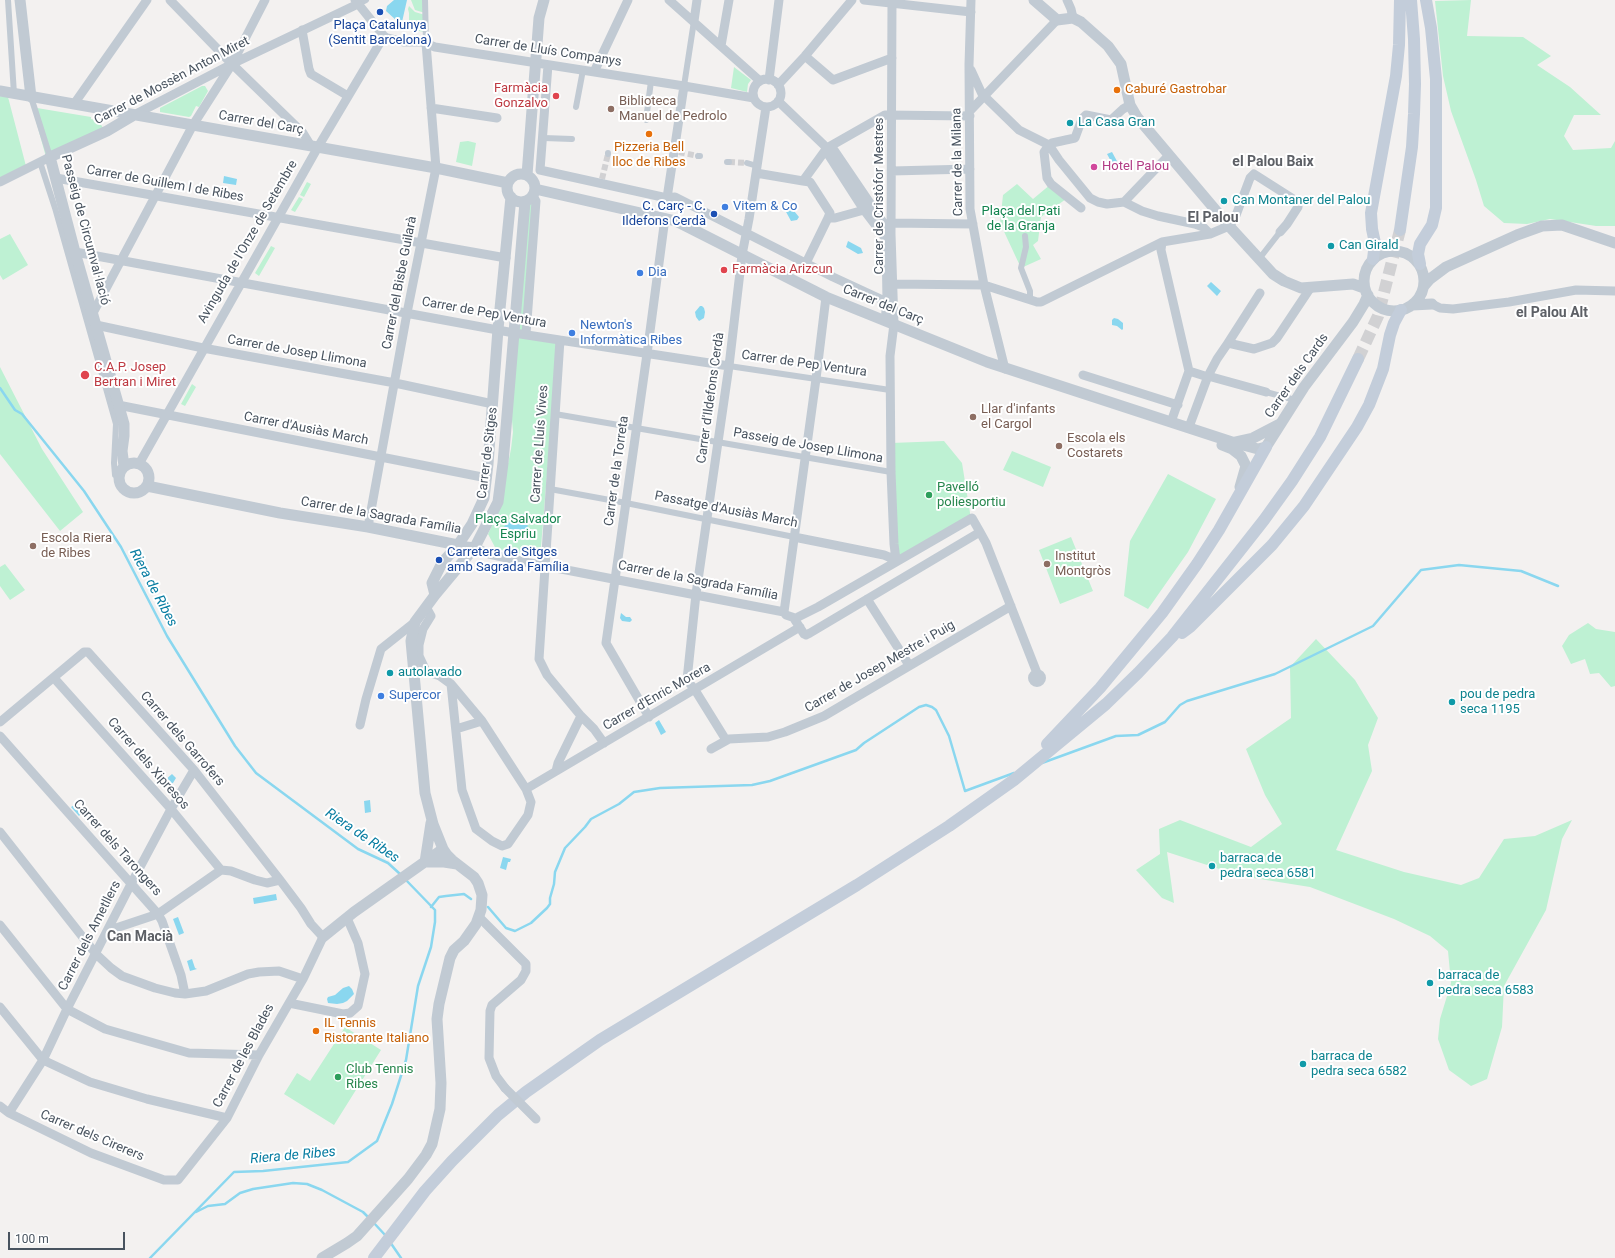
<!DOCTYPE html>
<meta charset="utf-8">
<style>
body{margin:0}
#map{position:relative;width:1615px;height:1258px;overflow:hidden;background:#f3f1f0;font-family:Roboto,sans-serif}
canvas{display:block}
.scale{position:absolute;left:8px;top:1232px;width:117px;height:18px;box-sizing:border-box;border:2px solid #48535f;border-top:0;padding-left:5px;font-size:12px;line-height:14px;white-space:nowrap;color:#48535f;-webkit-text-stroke:3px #fff;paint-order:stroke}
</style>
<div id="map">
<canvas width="1615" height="1258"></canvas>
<div class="scale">100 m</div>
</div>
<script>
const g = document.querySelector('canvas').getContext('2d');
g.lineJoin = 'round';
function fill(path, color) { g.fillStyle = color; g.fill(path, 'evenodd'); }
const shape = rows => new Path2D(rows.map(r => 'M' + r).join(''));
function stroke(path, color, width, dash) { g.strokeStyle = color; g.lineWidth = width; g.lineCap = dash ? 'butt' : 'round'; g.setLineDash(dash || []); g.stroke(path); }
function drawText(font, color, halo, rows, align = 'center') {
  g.font = font + ' Roboto,sans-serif'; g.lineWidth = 4; g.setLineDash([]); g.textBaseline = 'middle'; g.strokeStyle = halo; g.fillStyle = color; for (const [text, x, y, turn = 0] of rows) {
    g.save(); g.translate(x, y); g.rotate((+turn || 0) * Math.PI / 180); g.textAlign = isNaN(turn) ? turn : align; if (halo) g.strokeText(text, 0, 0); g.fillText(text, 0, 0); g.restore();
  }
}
const green = shape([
 [411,0,424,0,425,13,415,10],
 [1471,0,1467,36,1523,37,1551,56,1537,65,1570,87,1601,115,1574,115,1564,136,1573,150,1611,148,1615,141,1615,226,1596,226,1550,219,1527,224,1504,223,1484,206,1476,180,1451,111,1443,76,1435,1],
 [409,6,415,12,425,15,425,32,413,30,409,26,409,13,408,9],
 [734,67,751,80,748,84,747,92,731,88],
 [202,86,205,86,208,91,199,107,196,106,191,116,189,117,160,112,160,108],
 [0,96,8,97,26,166,0,179],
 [37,108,91,117,91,119,99,121,103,128,46,157,34,114],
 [468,141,476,143,472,166,456,162,460,142],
 [307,182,311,184,304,197,300,195],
 [1017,184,1033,199,1051,184,1066,199,1041,217,1038,241,1033,245,1041,259,1021,268,1000,223,1003,195],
 [299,197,303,199,295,212,291,210],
 [534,200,524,332,518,331,529,204],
 [10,234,28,265,3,280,0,275,0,239],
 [271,246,275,248,259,276,255,273],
 [517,336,558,341,541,547,531,556,496,549,488,534,498,513,511,449,513,432,511,408],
 [0,367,42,449,83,512,60,531,0,454],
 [192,384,196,387,185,406,181,404],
 [944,441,962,463,971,519,896,560,891,443],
 [1012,451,1051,467,1043,487,1003,470],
 [1168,474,1216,499,1188,552,1148,609,1124,596,1130,541],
 [1071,537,1093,591,1060,604,1039,550],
 [5,564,25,590,10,600,0,586,0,567],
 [1588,623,1596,629,1615,632,1615,686,1611,687,1599,673,1590,674,1585,659,1571,664,1562,646,1569,635],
 [1316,639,1355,680,1378,718,1368,745,1372,771,1336,850,1404,872,1461,885,1479,878,1504,839,1535,836,1572,820,1562,839,1546,910,1504,986,1502,1027,1487,1079,1471,1086,1449,1070,1438,1039,1440,1019,1451,983,1448,951,1430,936,1394,919,1310,887,1241,876,1167,852,1174,903,1162,898,1136,870,1160,854,1159,829,1180,820,1251,847,1282,824,1265,795,1246,749,1291,718,1290,667],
 [345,1027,381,1050,334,1125,284,1094,297,1073,310,1081]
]);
const water = shape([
 [394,0,407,0,402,22,397,21,386,11,387,6],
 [1112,152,1118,163,1113,165,1107,154],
 [224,176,237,179,236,185,223,183],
 [790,206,799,217,797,220,791,221,785,210],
 [848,241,861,248,863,253,858,254,846,247],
 [1211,282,1221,291,1217,296,1207,286],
 [700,306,702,306,704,308,705,312,704,318,699,321,696,317,695,312],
 [1114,318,1118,319,1123,323,1123,329,1122,330,1117,326,1112,325,1112,320],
 [521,514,529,514,527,531,520,540,501,537,503,528,511,519],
 [621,613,626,617,630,617,632,620,630,622,622,621,620,618],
 [659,720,666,732,661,735,655,723],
 [172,774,176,778,173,783,168,786,164,781],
 [370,800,371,812,365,813,364,801],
 [76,804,83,812,79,816,71,807],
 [503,857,511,859,510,862,508,862,506,870,500,868],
 [276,894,277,900,254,904,253,898],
 [178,917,184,933,179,935,173,919],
 [192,959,195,968,197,969,190,971,187,961],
 [349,986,352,989,354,994,347,1001,343,1003,337,1004,328,1003,327,999,328,997,335,995,343,988]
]);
const stream = shape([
 [0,388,15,410,22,414,84,491,121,547,167,636,235,746,256,773,358,849,388,863,400,874],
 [1042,763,1116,736,1138,735,1165,722,1180,705,1187,701,1275,674,1373,626,1421,570,1459,565,1521,571,1558,586],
 [431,907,439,897,446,896,464,894,471,899],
 [488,907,506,928,515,931,531,923,547,908,550,904,550,898,554,884,555,872,565,848,585,827,591,819,619,804,634,792,660,788,752,785,770,781,856,750,864,743,919,707,926,705,932,707,936,710,949,736,965,791,1014,773],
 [196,1212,208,1206,225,1204,240,1193,253,1189,293,1183,307,1184,322,1190,363,1212,370,1219],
 [373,1222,386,1236],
 [390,1242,401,1258],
 [150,1258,234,1172,263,1171,348,1162,377,1141,392,1104,406,1060,418,986,431,947,435,922,435,910,405,879]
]);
const pedestrianTunnel = shape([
 [679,152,698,156],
 [729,162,747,163],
 [602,179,608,154]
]);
const secondaryTunnel = shape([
 [1358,359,1378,316,1400,230]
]);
const pedestrian = shape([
 [8,0,14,94],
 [425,0,426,43],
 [358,4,366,0],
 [684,86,694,21],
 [31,97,50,157],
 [576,107,583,70],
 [646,120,651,81],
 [544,138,572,139],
 [608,154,608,153],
 [698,156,700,156],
 [40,162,55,208,116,424,114,463,115,475],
 [727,162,729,162],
 [747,163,757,166],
 [1025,236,1026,247,1021,268,1030,291,1030,299],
 [1259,259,1280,232],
 [729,366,890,390],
 [1266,392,1295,400],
 [555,414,891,472],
 [550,489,626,503,794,537]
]);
const minor = shape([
 [170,0,232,64,303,133,311,146],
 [355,0,384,36,387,38,404,42,422,42,435,47,684,86,754,98],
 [669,0,760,81],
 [864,0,971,12],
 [892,0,891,234,894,324,890,356,891,472,894,544,896,560],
 [971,0,969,65,970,209,984,285,1005,369],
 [1067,0,1071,9,1073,18],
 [694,21,697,0],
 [302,30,309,69,311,74,348,96],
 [721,46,729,0],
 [805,56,833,80,892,58],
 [548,65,540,170,667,198,675,197,833,277,887,302],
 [971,70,982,94,1019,130,1049,145,1059,160,1090,198,1098,202,1107,204,1124,202,1142,211,1158,216,1195,224,1203,227,1210,234],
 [594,72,628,0],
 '753 93a14 14 0 1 1 28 0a14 14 0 1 1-28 0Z',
 [769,80,779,0],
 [778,85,805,56,852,0],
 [778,101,827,148,834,150,891,234],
 [74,104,147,0],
 [431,108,497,118],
 [969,112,1057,20],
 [134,115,232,64,358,4],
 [827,148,828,154,864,210,886,239,887,302,885,320],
 [892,171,970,169],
 [756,173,803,181,827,148,885,115,970,116],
 [56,178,506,258],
 [803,181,810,182,830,213,828,218],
 [0,182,50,157],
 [667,198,684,86],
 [1124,202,1169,155],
 [1081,208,1051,184,1047,178,1044,152,1049,145,1052,143,1075,138,1082,119,1086,115,1111,120,1123,109,1130,105],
 [891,223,973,224],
 [1162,242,1161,250,1189,371],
 [75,252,514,333,729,366],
 [806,263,828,218,835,218,864,210],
 [893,284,984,285,1037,302,1041,302,1162,242,1210,234,1229,226,1235,218,1250,178,1254,174,1298,202,1298,207,1287,224,1280,232],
 [1432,304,1440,308,1453,309,1509,302,1576,290,1615,291],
 [93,313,193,125,232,64,265,0],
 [96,325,203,348,395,383,493,404],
 [526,334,536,201,533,196],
 [560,340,539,659,547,675,581,716,594,729,604,743],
 [1228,343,1260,293],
 [1189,371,1208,377],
 [1083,375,1178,405],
 [1208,376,1266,392],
 [119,406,123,406,487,478],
 [1171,422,1189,371],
 [1189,427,1208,376,1217,359,1228,343,1254,349,1272,343,1277,338,1311,287],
 [139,464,318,147,384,36],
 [368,527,407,313,436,168,426,43],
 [980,532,810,633,806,635,804,634,795,620,798,617,818,607,972,518,980,532,986,543,1037,673],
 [794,537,884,555,896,560],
 [458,545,475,547,489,554,525,562,784,612,786,615,795,618],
 [867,599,909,665],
 [784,612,816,379,826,297],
 [412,671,426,671,440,676,451,684,482,721,526,789,531,802,528,815,508,844,502,846,492,841,476,829,462,790,451,684],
 [426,671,419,656,419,645,423,629,431,616,426,607],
 '1032.5 678a4.5 4.5 0 1 1 9 0a4.5 4.5 0 1 1-9 0Z',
 [54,678,171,809,221,870],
 [649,717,606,643,647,354,665,218],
 [0,722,84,652,88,652,194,770,280,880,301,908,311,924,323,937,303,979,259,1055,227,1118,178,1180,164,1180,91,1153,9,1113,0,1106],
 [360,725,366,699,381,649,415,622],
 [456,729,482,721],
 [0,736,158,914,162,921,181,975,185,994],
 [726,740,695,690,687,680,696,594,729,366,742,255,749,219,766,107],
 [711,749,729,739,768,737,785,732,824,716,1011,606],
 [556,771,558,763,581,716],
 [526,789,800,627],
 [0,832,96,954,111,968,122,976,155,988,175,993,185,994,206,991,248,974,259,972,279,971,303,979],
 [479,917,526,964,526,971,521,980,492,1005,490,1011,489,1058,496,1076,505,1088],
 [0,925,67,1009,105,1029,189,1053,259,1055],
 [107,931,158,914,221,870,231,871,255,880,267,883,280,880],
 [289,1003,343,1014,350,1013,358,1006,365,974,358,943,347,918],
 [0,1007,43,1060,90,1082,147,1099,227,1118],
 [9,1113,43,1060,67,1009,131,884,171,809,194,770]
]);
const tertiary = shape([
 [20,0,31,97],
 [1034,0,1057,20,1073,18,1081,22,1108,46,1121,64,1130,105,1137,117,1229,226,1273,274,1284,281,1301,288,1353,284,1364,288],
 [0,91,436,168,508,183],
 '507 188a14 14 0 1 1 28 0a14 14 0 1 1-28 0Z',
 [527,175,539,18,544,0],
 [535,189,676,221,826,297,987,362,1232,442,1258,449,1266,447,1304,387,1353,322,1364,304,1368,295],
 '1364 281a30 30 0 1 1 60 0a30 30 0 1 1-60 0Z',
 [1424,286,1430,279,1446,267,1517,235,1542,226,1562,225,1615,243],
 [1412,305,1432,304],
 [1235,442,1253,438,1280,424],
 [1222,445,1232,449,1241,456,1246,466,1240,487],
 '119 478a15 15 0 1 1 30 0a15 15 0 1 1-30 0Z',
 [124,466,122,451,124,436,124,424,75,252,50,157,107,131,134,115],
 [147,486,280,513,368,527,458,545],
 [435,595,432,583,442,563,458,545,472,524,484,498,488,464,498,329,511,197],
 [425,862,431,823],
 [425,862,444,862,457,864],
 [323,937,354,912,443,849],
 [322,1258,347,1243,357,1236,408,1179,426,1155,432,1144,440,1109,441,1083,437,1019,439,1004,450,958,454,950,464,941,476,924,481,910,482,895,478,883,474,877,452,860,447,855,443,849,433,824,425,793,411,641,415,622,435,595,475,547,498,502,503,463,525,202]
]);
const secondary = shape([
 [1400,230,1412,147,1414,114,1415,84,1414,39,1411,0],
 [1373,259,1375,243,1372,229,1371,213,1396,76,1399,45,1400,0],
 [1420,264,1418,254,1420,244,1432,225,1436,208,1436,79,1431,28,1426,0],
 [1182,633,1190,627,1272,545,1304,506,1357,427,1369,405,1383,369,1390,335,1394,323,1401,310],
 [1047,744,1100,688,1162,613,1197,564,1219,530,1266,447],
 [374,1258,425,1191,452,1161,498,1115,526,1092,600,1040,857,885,949,826,1014,780,1106,704,1138,673,1172,637,1264,520,1292,481,1320,437,1358,359]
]);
const minorBridge = shape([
 [505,1088,536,1119]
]);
const markers = [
 [380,12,4,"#1a4fb4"],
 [1117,90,4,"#e8710a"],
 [556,96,4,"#e0444e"],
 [611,109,4,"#8d6e63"],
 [1070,123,4,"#0f9aa8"],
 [649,134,4,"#e8710a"],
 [1094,167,4,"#d1479c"],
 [1224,201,4,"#0f9aa8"],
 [725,207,4,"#3f7fe0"],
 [714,214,4,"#1a4fb4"],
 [1331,246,4,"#0f9aa8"],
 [724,270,4,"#e0444e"],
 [640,273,4,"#3f7fe0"],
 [572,333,4,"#3f7fe0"],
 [85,375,5,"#e0444e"],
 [973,417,4,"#8d6e63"],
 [1059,446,4,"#8d6e63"],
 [929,495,4,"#2e9e5b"],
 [33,546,4,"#8d6e63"],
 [439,560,4,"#1a4fb4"],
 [1047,564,4,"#8d6e63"],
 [390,673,4,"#0f9aa8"],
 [381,696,4,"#3f7fe0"],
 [1452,702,4,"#0f9aa8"],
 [1212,866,4,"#0f9aa8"],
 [1430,983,4,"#0f9aa8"],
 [316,1031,4,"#e8710a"],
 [1303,1064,4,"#0f9aa8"],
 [338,1077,4,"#2e9e5b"]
];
const transitNames = [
 ["Plaça Catalunya",380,26],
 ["(Sentit Barcelona)",380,41],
 ["C. Carç - C.",706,207,"right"],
 ["Ildefons Cerdà",706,222,"right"],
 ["Carretera de Sitges",447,553,"left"],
 ["amb Sagrada Família",447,568,"left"]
];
const streetNames = [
 ["Carrer de Lluís Companys",548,51,9],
 ["Carrer de Mossèn Anton Miret",172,81,-28],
 ["Carrer del Carç",261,123,10],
 ["Carrer de la Milana",958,162,-91],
 ["Carrer de Guillem I de Ribes",165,184,10],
 ["Carrer de Cristòfor Mestres",880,196,-90],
 ["Passeig de Circumval·lació",85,230,75],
 ["Avinguda de l'Onze de Setembre",248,242,-60],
 ["Carrer del Bisbe Guilarà",400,283,-79],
 ["Carrer del Carç",883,305,22],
 ["Carrer de Pep Ventura",484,313,10],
 ["Carrer de Josep Llimona",297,352,10],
 ["Carrer de Pep Ventura",804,364,8],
 ["Carrer dels Cards",1297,376,-55],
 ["Carrer d'Ildefons Cerdà",711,398,-82],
 ["Carrer d'Ausiàs March",306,429,11],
 ["Carrer de Lluís Vives",540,444,-86],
 ["Passeig de Josep Llimona",808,446,10],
 ["Carrer de Sitges",488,453,-83],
 ["Carrer de la Torreta",617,471,-82],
 ["Passatge d'Ausiàs March",726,510,11],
 ["Carrer de la Sagrada Família",381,516,10],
 ["Carrer de la Sagrada Família",698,581,11],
 ["Carrer de Josep Mestre i Puig",880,667,-30],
 ["Carrer d'Enric Morera",657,697,-30],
 ["Carrer dels Garrofers",182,739,49],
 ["Carrer dels Xipresos",148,764,49],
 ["Carrer dels Tarongers",117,848,48],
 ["Carrer dels Ametllers",90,936,-63],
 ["Carrer de les Blades",244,1056,-62],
 ["Carrer dels Cirerers",92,1136,23]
];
const healthNames = [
 ["Farmàcia",548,89,"right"],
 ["Gonzalvo",548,104,"right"],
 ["Farmàcia Arizcun",732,270],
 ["C.A.P. Josep",94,368],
 ["Bertran i Miret",94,383]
];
const foodNames = [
 ["Caburé Gastrobar",1125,90],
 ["Pizzeria Bell",649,148,"center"],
 ["lloc de Ribes",649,163,"center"],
 ["IL Tennis",324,1024],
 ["Ristorante Italiano",324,1039]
];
const educationNames = [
 ["Biblioteca",619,102],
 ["Manuel de Pedrolo",619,117],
 ["Llar d'infants",981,410],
 ["el Cargol",981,425],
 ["Escola els",1067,439],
 ["Costarets",1067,454],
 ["Escola Riera",41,539],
 ["de Ribes",41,554],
 ["Institut",1055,557],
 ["Montgròs",1055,572]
];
const cultureNames = [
 ["La Casa Gran",1078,123],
 ["Can Montaner del Palou",1232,201],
 ["Can Girald",1339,246],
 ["autolavado",398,673],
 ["pou de pedra",1460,695],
 ["seca 1195",1460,710],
 ["barraca de",1220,859],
 ["pedra seca 6581",1220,874],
 ["barraca de",1438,976],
 ["pedra seca 6583",1438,991],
 ["barraca de",1311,1057],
 ["pedra seca 6582",1311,1072]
];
const hotelNames = [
 ["Hotel Palou",1102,167]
];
const shopNames = [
 ["Vitem & Co",733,207],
 ["Dia",648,273],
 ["Newton's",580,326],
 ["Informàtica Ribes",580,341],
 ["Supercor",389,696]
];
const parkNames = [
 ["Plaça del Pati",1021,212],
 ["de la Granja",1021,227],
 ["Plaça Salvador",518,520],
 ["Espriu",518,535]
];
const leisureNames = [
 ["Pavelló",937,488],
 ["poliesportiu",937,503],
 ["Club Tennis",346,1070],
 ["Ribes",346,1085]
];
const neighbourhoodNames = [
 ["el Palou Baix",1273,162],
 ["El Palou",1213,218],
 ["el Palou Alt",1552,313],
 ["Can Macià",140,937]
];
const waterNames = [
 ["Riera de Ribes",153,588,62],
 ["Riera de Ribes",362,836,34],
 ["Riera de Ribes",293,1156,-5]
];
fill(green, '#bef1d3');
fill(water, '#8ad7ef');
stroke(stream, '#8ad7ef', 2.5);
stroke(pedestrianTunnel, '#d1d1d3', 6, [6, 3]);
stroke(secondaryTunnel, '#d1d1d3', 12, [12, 6]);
stroke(pedestrian, '#c1cad3', 6);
stroke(minor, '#c1cad3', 9);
stroke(tertiary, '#c1cad3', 11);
stroke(secondary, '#c3cdda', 12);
stroke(minorBridge, '#c1cad3', 9);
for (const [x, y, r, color] of markers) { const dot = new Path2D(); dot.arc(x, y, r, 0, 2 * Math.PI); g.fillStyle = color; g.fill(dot); stroke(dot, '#fff', 1.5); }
drawText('13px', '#164399', '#fff', transitNames);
drawText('13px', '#48535f', '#fff', streetNames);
drawText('13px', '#be3a42', '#fff', healthNames, 'left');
drawText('13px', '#c56008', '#fff', foodNames, 'left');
drawText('13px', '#785e54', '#fff', educationNames, 'left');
drawText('13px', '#0d838f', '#fff', cultureNames, 'left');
drawText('13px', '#b23c85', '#fff', hotelNames, 'left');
drawText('13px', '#366cbe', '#fff', shopNames, 'left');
drawText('13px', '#14844f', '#fff', parkNames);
drawText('13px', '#27864d', '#fff', leisureNames, 'left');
drawText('bold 14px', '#5d6066', '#fff', neighbourhoodNames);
drawText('italic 14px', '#087da2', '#fff', waterNames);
</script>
